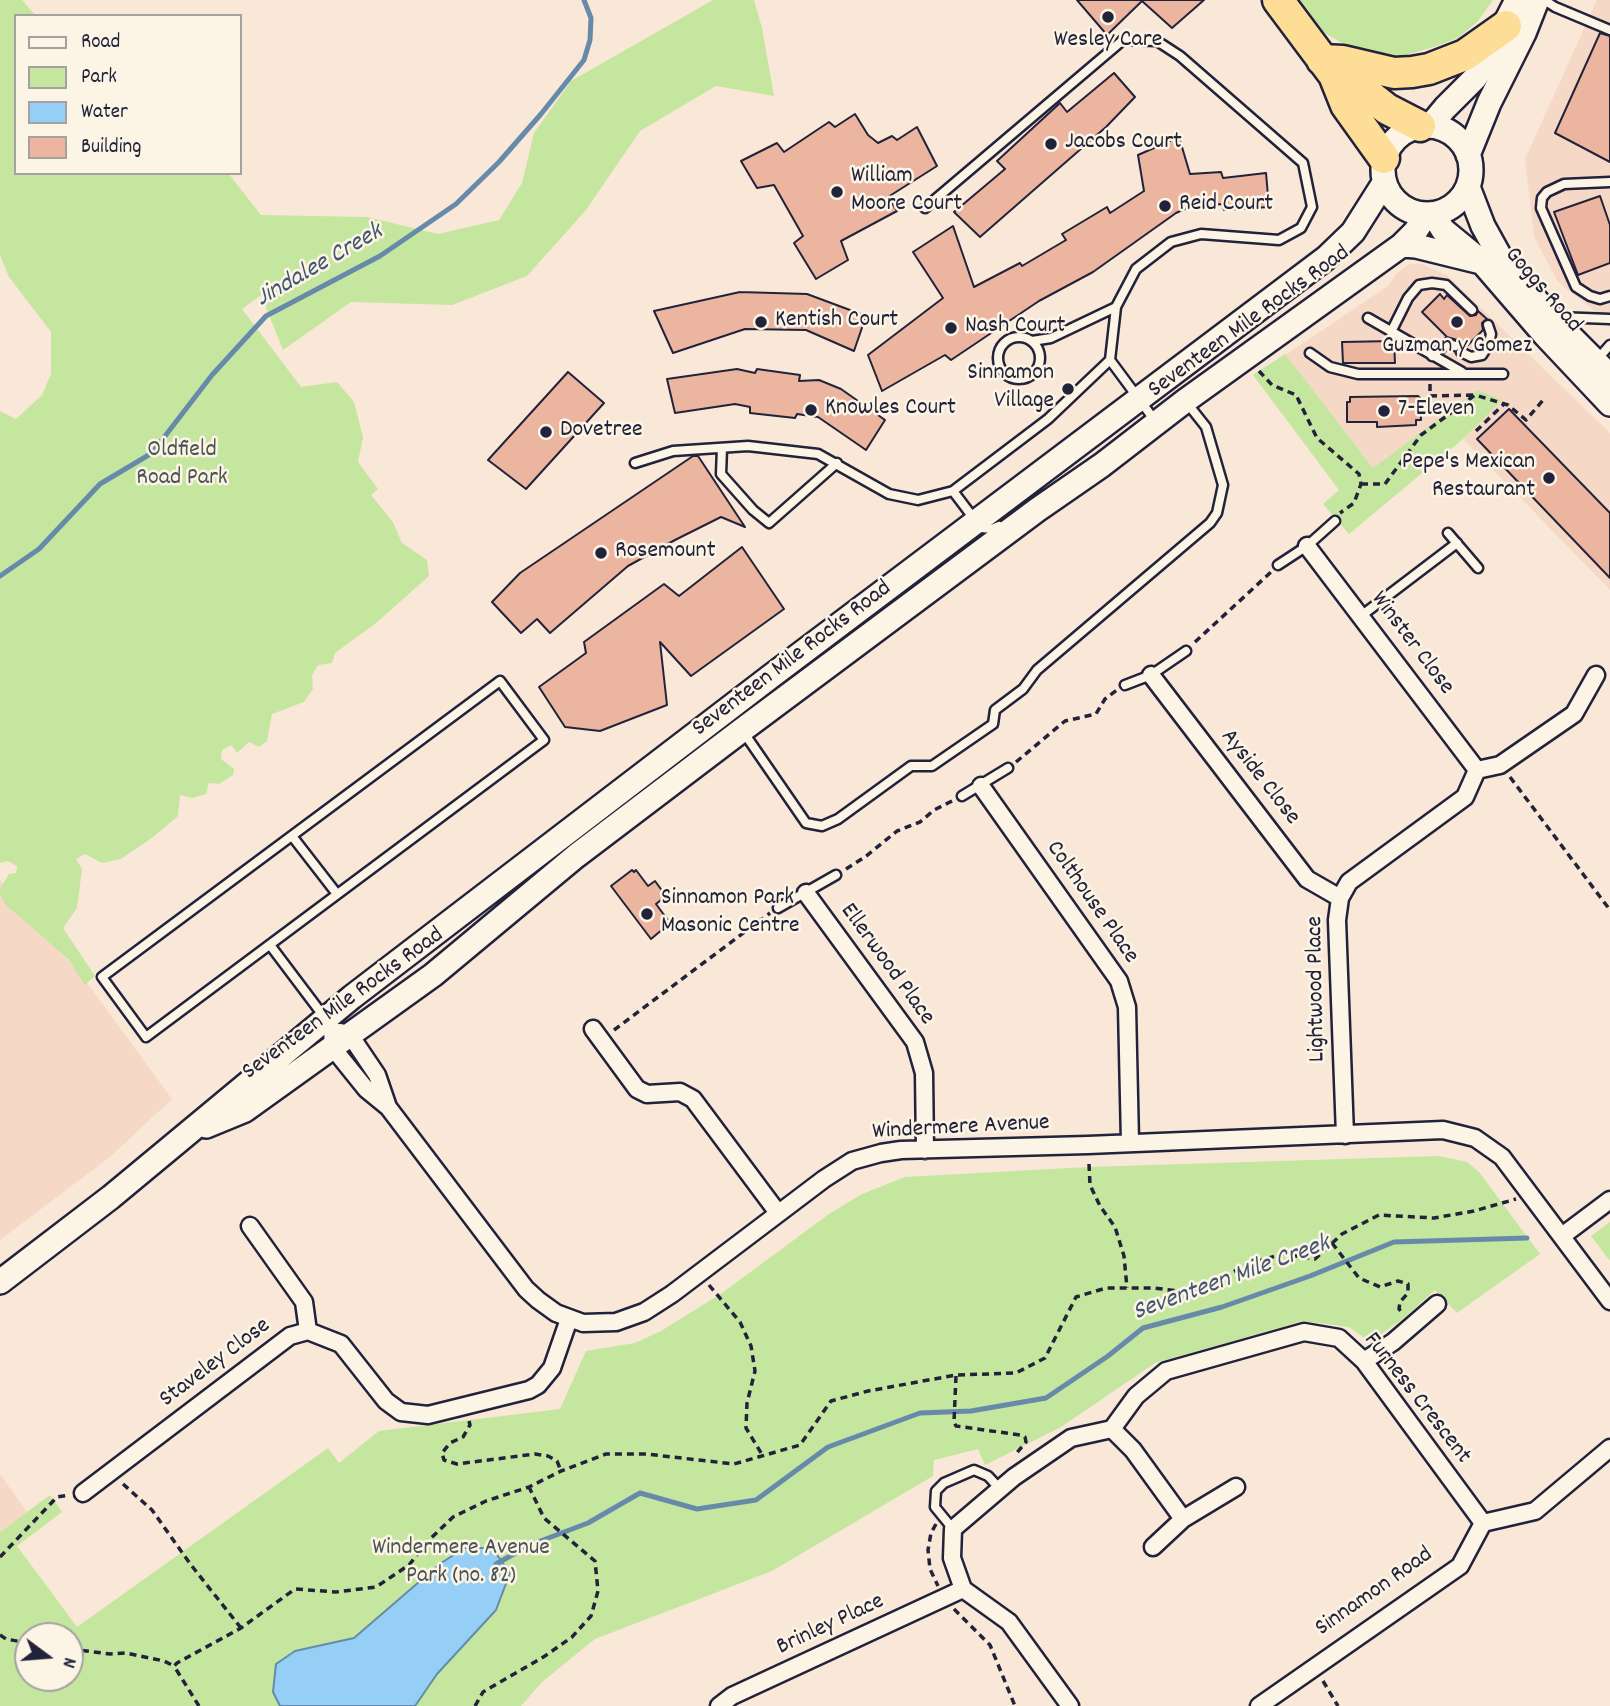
<!DOCTYPE html>
<style>
body{margin:0}
#map{position:relative;width:1610px;height:1706px;overflow:hidden;background:#f9e8d7;font-family:Dekko,sans-serif}
canvas{display:block}
.legend{position:absolute;left:14px;top:14px;width:228px;height:161px;box-sizing:border-box;background:#fcf5e5;border:2px solid #a5a1a1;margin:0;padding:9px 12px;list-style:none;font-size:21px;color:#22223b}
.legend li{display:flex;align-items:center;gap:14px;height:35px}
.legend b{width:35px;border:2px solid #a5a1a1}
.north{position:absolute;left:14px;top:1622px;width:70px;height:70px;box-sizing:border-box;background:#fcf5e5;border:2px solid #a5a1a1;border-radius:50%;rotate:106deg;font-size:19px;font-weight:700;line-height:28px;text-align:center;color:#22223b}
.north::after{content:'';display:block;margin:auto;width:24px;height:32px;background:#22223b;clip-path:polygon(50% 0,100% 100%,50% 72%,0 100%)}
</style>
<div id="map">
<canvas width="1610" height="1706"></canvas>
<ul class="legend">
<li><b style="height:9px;background:#fcf5e5"></b>Road</li>
<li><b style="height:19px;background:#c5e69f"></b>Park</li>
<li><b style="height:19px;background:#95cff5"></b>Water</li>
<li><b style="height:19px;background:#ebb59f"></b>Building</li>
</ul>
<div class="north">N</div>
</div>
<script>
const g = document.querySelector('canvas').getContext('2d');
g.lineJoin = 'round';
function fill(path, color) { g.fillStyle = color; g.fill(path, 'evenodd'); }
const shape = rows => new Path2D(rows.map(r => 'M' + r).join(''));
function stroke(path, color, width, dash) { g.strokeStyle = color; g.lineWidth = width; g.lineCap = dash ? 'butt' : 'round'; g.setLineDash(dash || []); g.stroke(path); }
function drawText(font, color, halo, rows, align = 'center') {
  g.font = font + ' Dekko,sans-serif'; g.lineWidth = 5; g.setLineDash([]); g.textBaseline = 'middle'; g.strokeStyle = halo; g.fillStyle = color; for (const [text, x, y, turn = 0] of rows) {
    g.save(); g.translate(x, y); g.rotate((+turn || 0) * Math.PI / 180); g.textAlign = isNaN(turn) ? turn : align; if (halo) g.strokeText(text, 0, 0); g.fillText(text, 0, 0); g.restore();
  }
}
const built = shape([
 [1597,0,1610,0,1610,327,1595,311,1558,282,1534,237,1525,159],
 [1410,264,1421,264,1447,275,1610,433,1610,590,1463,439,1501,400,1477,390,1373,468,1285,355,1388,286,1397,273],
 [0,880,91,988,172,1099,110,1157,0,1240],
 [0,1474,27,1512,0,1532]
]);
const green = shape([
 [0,0,22,0,36,16,16,16,16,173,228,173,261,215,367,217,438,234,499,220,522,183,534,133,571,81,713,0,754,0,762,28,774,96,716,86,640,131,586,210,527,276,452,305,351,302,283,350,261,295,242,309,301,387,337,382,354,402,363,437,358,462,378,489,371,495,393,522,402,543,427,560,429,576,376,623,335,653,332,663,318,665,312,675,313,689,304,702,272,714,267,741,259,747,249,742,237,753,231,745,222,750,221,759,234,769,233,775,219,784,209,783,206,794,192,798,180,795,178,816,153,837,121,859,102,863,85,854,76,859,82,869,77,908,63,928,95,976,85,985,68,959,6,905,0,894,0,889,9,874,16,873,17,866,8,861,0,863,0,411,16,419,42,395,51,374,51,332,9,277,0,255],
 [1299,0,1493,0,1478,21,1458,38,1434,47,1402,56,1380,56,1342,43,1321,31],
 [1285,354,1373,468,1477,390,1502,400,1463,439,1349,534,1323,504,1339,490,1253,375],
 [1439,1156,1467,1162,1479,1172,1540,1254,1457,1313,1435,1290,1404,1318,1370,1342,1349,1327,1303,1321,1155,1363,1061,1427,985,1465,978,1449,934,1460,933,1476,772,1571,595,1639,542,1682,521,1706,0,1706,0,1532,50,1495,62,1512,17,1546,77,1627,328,1448,339,1463,379,1431,560,1409,586,1351,635,1343,661,1331,722,1293,829,1214,862,1194,905,1177,1088,1167],
 [28,1636,70,1636,70,1678,28,1678],
 [1610,1222,1610,1261,1591,1236]
]);
const water = shape([
 [465,1548,492,1548,510,1573,496,1610,437,1674,415,1706,280,1706,273,1692,276,1664,295,1651,354,1638,441,1563,465,1548]
]);
const stream = shape([
 [0,576,39,549,100,484,152,453,212,375,266,316,380,256,456,204,499,162,541,114,584,60,590,40,591,18,584,0],
 [496,1564,530,1545,588,1523,640,1493,697,1509,756,1500,828,1447,920,1413,971,1411,1046,1398,1108,1356,1143,1328,1222,1307,1310,1276,1394,1242,1527,1238]
]);
const building = shape([
 [1077,0,1204,0,1172,28,1142,1,1107,35,1077,0],
 [1600,33,1610,36,1610,162,1555,133,1600,33],
 [1114,73,1135,97,1106,127,980,237,954,212,1005,169,997,161,1060,103,1067,112,1114,73],
 [855,114,868,135,878,143,892,136,897,140,917,127,937,166,888,197,897,211,841,241,848,260,816,279,794,243,803,236,774,185,757,188,741,161,777,143,784,152,829,122,835,127,855,114],
 [1179,137,1190,174,1221,172,1223,178,1266,173,1269,207,1224,210,1222,204,1187,208,1176,213,1093,272,1039,301,951,360,945,355,882,391,868,355,943,298,913,252,953,226,974,287,1020,263,1022,266,1066,240,1062,234,1107,207,1110,213,1144,191,1138,155,1179,137],
 [1600,196,1610,225,1610,263,1578,275,1554,212,1600,196],
 [740,292,807,294,866,316,854,351,806,330,745,329,673,353,654,311,740,292],
 [1440,294,1444,299,1447,295,1470,316,1476,315,1478,311,1487,319,1482,323,1483,330,1466,347,1457,340,1447,337,1422,312,1440,294],
 [1394,341,1395,363,1343,363,1342,342,1394,341],
 [737,369,755,373,757,369,800,375,799,381,819,380,841,389,885,420,866,450,818,417,797,414,795,418,750,413,750,407,735,404,675,413,667,379,737,369],
 [568,372,604,403,526,489,488,460,568,372],
 [1418,396,1420,398,1421,420,1416,420,1416,425,1377,427,1377,422,1347,422,1347,402,1350,402,1350,397,1418,396],
 [1509,409,1610,513,1610,578,1477,439,1509,409],
 [693,456,698,456,745,527,721,517,675,540,628,566,550,633,537,619,521,633,492,602,520,573,693,456],
 [742,547,784,609,691,676,660,642,667,705,600,731,565,727,539,687,586,653,584,642,664,584,679,596,742,547],
 [632,870,634,872,636,870,648,886,655,881,666,896,656,904,670,923,651,939,611,886,632,870]
]);
const path = shape([
 [1259,371,1272,385,1296,395,1317,438,1359,474,1361,484,1354,503,1340,513],
 [1430,384,1430,396,1473,395],
 [1476,431,1504,404],
 [1361,484,1385,484,1421,435,1475,395,1508,405,1526,420,1544,399],
 [1195,642,1271,572],
 [1016,762,1065,721,1096,714,1105,699,1117,690],
 [1510,777,1610,910],
 [846,869,865,857,897,831,920,822,934,810,954,800],
 [614,1030,770,913],
 [1089,1164,1090,1185,1100,1206,1115,1227,1124,1256,1127,1288],
 [1332,1243,1359,1278,1380,1287,1398,1281,1408,1284,1408,1293,1400,1302,1399,1309,1404,1314],
 [709,1285,740,1322,751,1346,755,1371,747,1403,746,1428,763,1456],
 [956,1376,954,1422,956,1426,1020,1435,1025,1437,1026,1442,1015,1455],
 [469,1421,470,1425,463,1437,450,1443,442,1453,444,1460,457,1464,535,1454,548,1456,557,1461,561,1471],
 [123,1484,152,1510,191,1565,241,1628],
 [936,1524,931,1533,928,1550,930,1569,938,1586],
 [0,1557,57,1497,70,1495],
 [954,1609,990,1645,1015,1706],
 [0,1635,6,1639,28,1643],
 [70,1649,110,1654,126,1653,164,1661,174,1666],
 [1323,1681,1338,1706],
 [199,1706,174,1666,177,1663,241,1628,295,1589,336,1592,376,1587,409,1565,428,1541,453,1517,486,1501,529,1487,561,1471,606,1454,646,1454,734,1464,800,1445,831,1401,868,1391,956,1375,1016,1373,1045,1358,1076,1297,1106,1288,1154,1288,1194,1293,1246,1265,1282,1254,1315,1259,1342,1234,1379,1215,1434,1218,1474,1211,1516,1199],
 [475,1706,483,1692,545,1656,572,1637,591,1616,598,1591,595,1561,544,1518,529,1487]
]);
const lane = shape([
 [1544,0,1555,7,1610,30],
 [1610,182,1564,184,1547,192,1542,198,1541,208,1576,287,1590,296,1600,299,1610,296],
 [925,208,1123,40,1157,41,1180,56,1303,163,1312,207,1301,228,1279,240,1201,234,1171,242,1136,269,1116,307,1110,360],
 [1557,317,1610,319],
 [1368,318,1462,372],
 [1391,332,1408,298,1419,285,1432,283,1446,285,1472,310],
 '998 358a21 21 0 1 1 42 0a21 21 0 1 1-42 0Z',
 [1032,341,1051,338,1116,307],
 [1461,352,1471,357,1482,355,1489,344,1491,334,1488,325],
 [1310,353,1330,367,1358,374,1503,374],
 [1432,356,1447,343,1455,346],
 [1596,361,1610,345],
 [722,448,721,474,753,510,769,523,837,463],
 [635,463,673,451,748,446,818,454,889,494,918,500,953,491],
 [999,526,992,529,981,528,953,491,1048,419,1110,360,1156,422],
 [1448,533,1478,568],
 [1278,565,1307,546,1335,521],
 [1361,616,1457,543],
 [500,681,544,740,146,1037,102,977,500,681],
 [1125,685,1151,675,1186,651],
 [742,730,806,823,822,826,838,819,911,766,932,766,993,724,995,710,1023,689,1037,670,1210,523,1217,513,1223,485,1206,427,1187,403],
 [962,796,1008,768],
 [292,836,337,894],
 [778,908,836,875],
 [270,945,325,1018],
 [953,1529,935,1507,936,1491,944,1483,974,1470,988,1476,1001,1490]
]);
const street = shape([
 [1307,546,1477,770],
 [1151,675,1307,879,1340,898],
 [981,786,1119,981,1127,1007,1130,1142],
 [806,893,915,1042,924,1073,925,1150],
 [325,1018,332,1029,333,1048,366,1089,388,1107,526,1289,538,1300,556,1313,583,1323,616,1322,644,1312,672,1294,824,1179,852,1161,881,1153,901,1150,1088,1145,1443,1130,1475,1138,1502,1157,1610,1301],
 [593,1029,637,1089,647,1094,680,1092,693,1099,778,1213],
 [340,1032,350,1035,377,1075,388,1107],
 [1345,1135,1337,920,1340,898,1349,882,1465,797,1477,770,1500,765,1574,714,1596,675],
 [250,1226,304,1302,308,1331],
 [1562,1236,1610,1200],
 [1364,1361,1393,1342,1437,1304],
 [1112,1429,1133,1450,1183,1519],
 [83,1493,290,1336,308,1331,341,1344,386,1401,401,1412,428,1415,529,1390,538,1385,552,1368,569,1319],
 [1153,1547,1183,1519,1236,1487],
 [719,1706,732,1696,963,1589],
 [1070,1706,1009,1622,963,1589,952,1558,953,1529,1014,1477,1071,1438,1112,1429,1136,1396,1166,1371,1304,1332,1339,1338,1364,1361,1483,1523],
 [1259,1706,1460,1566,1483,1523,1535,1511,1610,1448]
]);
const secondary = shape([
 '1383 170a44 44 0 1 1 88 0a44 44 0 1 1-88 0Z',
 [1430,126,1445,108,1475,78,1485,63,1517,0],
 [1468,155,1489,103,1524,33,1537,0],
 [1468,187,1483,226,1504,264,1551,317,1610,376],
 [1434,215,1443,230,1482,262,1545,335,1610,404],
 [1402,245,1416,246,1481,262],
 [206,1126,245,1110,433,975,576,856,742,730,1037,510,1102,465,1185,401,1402,245,1415,232,1426,215],
 [0,1282,111,1197,352,997,770,677,1326,258,1353,232,1384,183]
]);
const highway = shape([
 [1278,0,1334,75,1346,105,1384,158],
 [1322,60,1343,61,1394,73,1412,72,1429,69,1465,55,1506,26],
 [1334,75,1360,88,1387,109,1420,126]
]);
const markers = [
 [1108,17,7,"#22223b"],
 [1051,144,7,"#22223b"],
 [837,192,7,"#22223b"],
 [1165,206,7,"#22223b"],
 [761,322,7,"#22223b"],
 [1457,322,7,"#22223b"],
 [951,328,7,"#22223b"],
 [1068,389,7,"#22223b"],
 [811,410,7,"#22223b"],
 [1384,411,7,"#22223b"],
 [546,432,7,"#22223b"],
 [1549,478,7,"#22223b"],
 [601,553,7,"#22223b"],
 [647,914,7,"#22223b"]
];
const poiNames = [
 ["Wesley Care",1108,42,"center"],
 ["Jacobs Court",1065,144],
 ["William",851,178],
 ["Moore Court",851,206],
 ["Reid Court",1179,206],
 ["Kentish Court",775,322],
 ["Nash Court",965,328],
 ["Guzman y Gomez",1457,348,"center"],
 ["Sinnamon",1054,375,"right"],
 ["Village",1054,403,"right"],
 ["Knowles Court",825,410],
 ["7-Eleven",1398,411],
 ["Dovetree",560,432],
 ["Pepe's Mexican",1535,464,"right"],
 ["Restaurant",1535,492,"right"],
 ["Rosemount",615,553],
 ["Sinnamon Park",661,900],
 ["Masonic Centre",661,928]
];
const streetNames = [
 ["Goggs Road",1542,291,49],
 ["Seventeen Mile Rocks Road",1250,323,-36],
 ["Winster Close",1411,644,53],
 ["Seventeen Mile Rocks Road",793,660,-37],
 ["Ayside Close",1259,778,52],
 ["Colthouse Place",1091,903,55],
 ["Ellerwood Place",886,965,54],
 ["Lightwood Place",1318,989,-91],
 ["Seventeen Mile Rocks Road",344,1005,-36],
 ["Windermere Avenue",961,1129,-3],
 ["Staveley Close",216,1364,-37],
 ["Furness Crescent",1416,1399,52],
 ["Sinnamon Road",1375,1593,-35],
 ["Brinley Place",831,1626,-25]
];
const parkNames = [
 ["Oldfield",182,452],
 ["Road Park",182,480],
 ["Windermere Avenue",461,1550],
 ["Park (no. 82)",461,1578]
];
const waterNames = [
 ["Jindalee Creek",320,267,-30],
 ["Seventeen Mile Creek",1232,1280,-20]
];
fill(built, '#f5d9c6');
fill(green, '#c5e69f');
fill(water, '#95cff5');
stroke(water, '#678aab', 2);
stroke(stream, '#678aab', 5);
fill(building, '#ebb59f');
stroke(building, '#22223b', 2);
stroke(lane, '#22223b', 13);
stroke(street, '#22223b', 21);
stroke(secondary, '#22223b', 28);
stroke(highway, '#22223b', 35);
stroke(path, '#22223b', 3.5, [7, 5]);
stroke(lane, '#fcf5e5', 8);
stroke(street, '#fcf5e5', 16);
stroke(secondary, '#fcf5e5', 23);
stroke(highway, '#fedd96', 30);
for (const [x, y, r, color] of markers) { const dot = new Path2D(); dot.arc(x, y, r, 0, 2 * Math.PI); g.fillStyle = color; g.fill(dot); stroke(dot, '#fcf5e5', 2.5); }
drawText('24px', '#22223b', '#fcf5e5', poiNames, 'left');
drawText('24px', '#22223b', '#fcf5e5', streetNames);
drawText('24px', '#4b5354', '#fcf5e5', parkNames);
drawText('italic 26px', '#445673', '#fcf5e5', waterNames);
</script>
